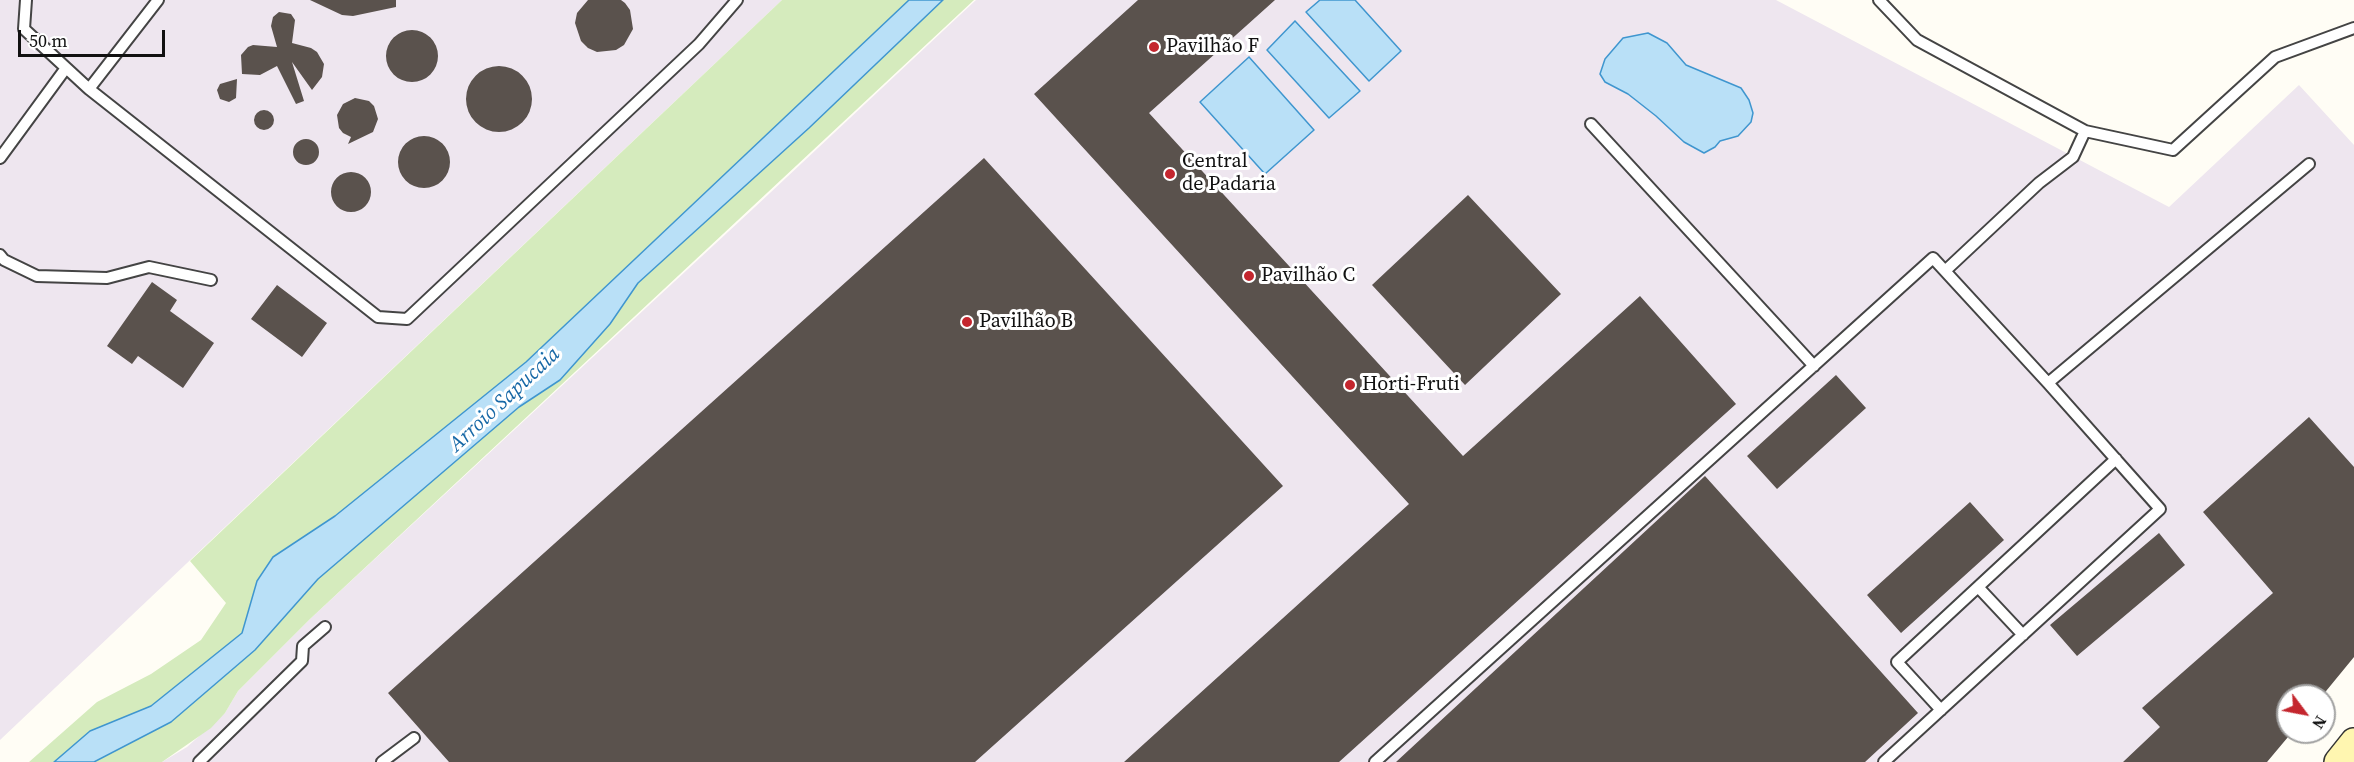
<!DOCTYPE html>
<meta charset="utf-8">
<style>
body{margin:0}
#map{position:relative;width:2354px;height:762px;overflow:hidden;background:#fffdf5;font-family:"Source Serif 4",serif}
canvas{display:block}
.north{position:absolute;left:2276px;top:684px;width:60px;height:60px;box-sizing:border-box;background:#fff;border:2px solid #a0a0a0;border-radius:50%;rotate:122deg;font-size:16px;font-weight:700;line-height:24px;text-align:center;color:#111}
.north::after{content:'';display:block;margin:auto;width:21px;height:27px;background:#c4262e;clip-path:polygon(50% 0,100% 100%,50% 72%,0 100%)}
.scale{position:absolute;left:18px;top:30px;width:147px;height:27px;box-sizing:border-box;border:3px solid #111;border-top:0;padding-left:8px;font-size:18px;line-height:21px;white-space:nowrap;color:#111;-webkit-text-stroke:4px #fff;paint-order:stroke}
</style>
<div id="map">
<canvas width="2354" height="762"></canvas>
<div class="north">N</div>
<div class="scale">50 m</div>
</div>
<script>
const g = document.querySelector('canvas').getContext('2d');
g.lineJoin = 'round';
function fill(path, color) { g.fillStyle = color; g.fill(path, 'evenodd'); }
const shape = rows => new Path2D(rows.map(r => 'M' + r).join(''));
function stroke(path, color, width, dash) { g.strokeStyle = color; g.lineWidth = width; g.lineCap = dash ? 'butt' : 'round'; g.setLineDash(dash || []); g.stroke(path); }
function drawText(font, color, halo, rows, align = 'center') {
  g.font = font + ' "Source Serif 4",serif'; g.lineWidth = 6; g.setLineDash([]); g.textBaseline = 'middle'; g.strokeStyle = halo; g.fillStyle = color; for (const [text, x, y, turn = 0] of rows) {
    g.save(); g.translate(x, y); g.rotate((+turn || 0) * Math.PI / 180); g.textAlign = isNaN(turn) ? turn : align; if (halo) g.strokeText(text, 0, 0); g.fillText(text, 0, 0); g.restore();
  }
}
const industrial = shape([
 [0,0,782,0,0,740],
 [976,0,1776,0,2169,207,2299,85,2354,145,2354,657,2288,696,2288,732,2292,732,2267,762,162,762,187,747,225,713,238,691,310,619,755,207]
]);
const green = shape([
 [782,0,909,0,526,362,335,516,273,557,257,581,242,633,151,706,90,731,54,762,29,762,97,702,151,674,201,640,226,603,190,561],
 [943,0,974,0,310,619,238,691,225,713,211,728,162,762,94,762,171,722,255,650,318,579,519,407,560,380,610,324,638,283,809,128]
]);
const water = shape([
 [909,0,943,0,809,128,638,283,610,324,560,380,519,407,318,579,255,650,171,722,94,762,54,762,90,731,151,706,242,633,257,581,273,557,335,516,526,362,909,0],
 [1320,0,1355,0,1401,51,1369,81,1306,12,1320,0],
 [1295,21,1360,91,1329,118,1267,50,1295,21],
 [1648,33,1667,43,1686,65,1741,88,1749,100,1753,113,1751,122,1738,136,1720,141,1715,147,1704,153,1684,142,1656,116,1628,94,1605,82,1600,74,1605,59,1623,38,1648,33],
 [1249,57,1314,130,1265,174,1200,102,1249,57]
]);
const building = shape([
 [310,0,396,0,396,7,353,16,342,15],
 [588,0,621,0,625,3,630,10,633,29,624,45,616,50,597,52,588,48,581,41,575,23,577,13],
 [1138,0,1275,0,1149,113,1463,456,1640,296,1736,404,1339,762,1124,762,1409,504,1034,94],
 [279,12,291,14,295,20,292,43,311,48,317,52,324,64,322,77,312,90,292,62,304,101,296,104,277,66,260,75,242,74,241,55,248,47,253,45,277,47,271,26,273,17],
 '386 56a26 26 0 1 1 52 0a26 26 0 1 1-52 0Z',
 '466 99a33 33 0 1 1 66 0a33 33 0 1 1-66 0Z',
 [237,79,236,98,229,102,220,99,217,90,220,84],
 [355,98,369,101,374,106,378,119,373,132,348,144,351,137,343,133,339,128,337,115,343,104],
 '254 120a10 10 0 1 1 20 0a10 10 0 1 1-20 0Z',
 '398 162a26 26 0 1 1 52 0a26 26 0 1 1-52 0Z',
 '293 152a13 13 0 1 1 26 0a13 13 0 1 1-26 0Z',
 [984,158,1283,486,975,762,449,762,388,693],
 '331 192a20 20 0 1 1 40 0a20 20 0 1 1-40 0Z',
 [1468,195,1561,294,1465,385,1372,285],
 [152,282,177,300,170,311,214,343,183,388,138,356,132,364,107,346],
 [277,285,327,323,302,357,251,319],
 [1836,375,1866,408,1777,489,1747,456],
 [2309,417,2354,467,2354,657,2322,696,2288,696,2288,737,2267,762,2123,762,2160,727,2142,708,2273,593,2203,512],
 [1705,476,1918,713,1865,762,1396,762],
 [1970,502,2004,540,1901,633,1867,595],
 [2159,533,2185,565,2077,656,2050,625]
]);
const lane = shape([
 [26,0,24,29,89,89,158,0],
 [1879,0,1917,40,2085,131,2173,150,2275,57,2354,28],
 [89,89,378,317,407,319,699,44,737,0],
 [1591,124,1814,366],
 [0,158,66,68],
 [0,255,4,260,37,276,107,278,149,267,211,280],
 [1945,271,2039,183,2073,157,2085,131],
 [2048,383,2309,164],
 [1978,587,2023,635],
 [1941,710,1897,662,2116,459],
 [199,762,302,661,303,646,325,627],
 [382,762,414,738],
 [1375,762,1933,258,2048,383,2160,509,1884,762]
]);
const secondary = shape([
 [2338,762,2354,742]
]);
const markers = [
 [1154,47,6,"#c4262e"],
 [1170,174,6,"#c4262e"],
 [1249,276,6,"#c4262e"],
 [967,322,6,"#c4262e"],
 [1350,385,6,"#c4262e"]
];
const poiNames = [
 ["Pavilhão F",1166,47],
 ["Central",1182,162],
 ["de Padaria",1182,185],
 ["Pavilhão C",1261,276],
 ["Pavilhão B",979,322],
 ["Horti-Fruti",1362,385]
];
const waterNames = [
 ["Arroio Sapucaia",505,400,-43]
];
fill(industrial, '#eee6ef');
fill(green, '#d5ebbd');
fill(water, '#b9e0f7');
stroke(water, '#3f96cf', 1.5);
fill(building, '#5a524d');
stroke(lane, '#444', 14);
stroke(secondary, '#333', 30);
stroke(lane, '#fff', 10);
stroke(secondary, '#fff6b0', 27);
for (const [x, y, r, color] of markers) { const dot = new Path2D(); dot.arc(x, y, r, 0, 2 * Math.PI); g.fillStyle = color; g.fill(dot); stroke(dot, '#fff', 2); }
drawText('20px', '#111', '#fff', poiNames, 'left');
drawText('italic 21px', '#1768a6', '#fff', waterNames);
</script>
